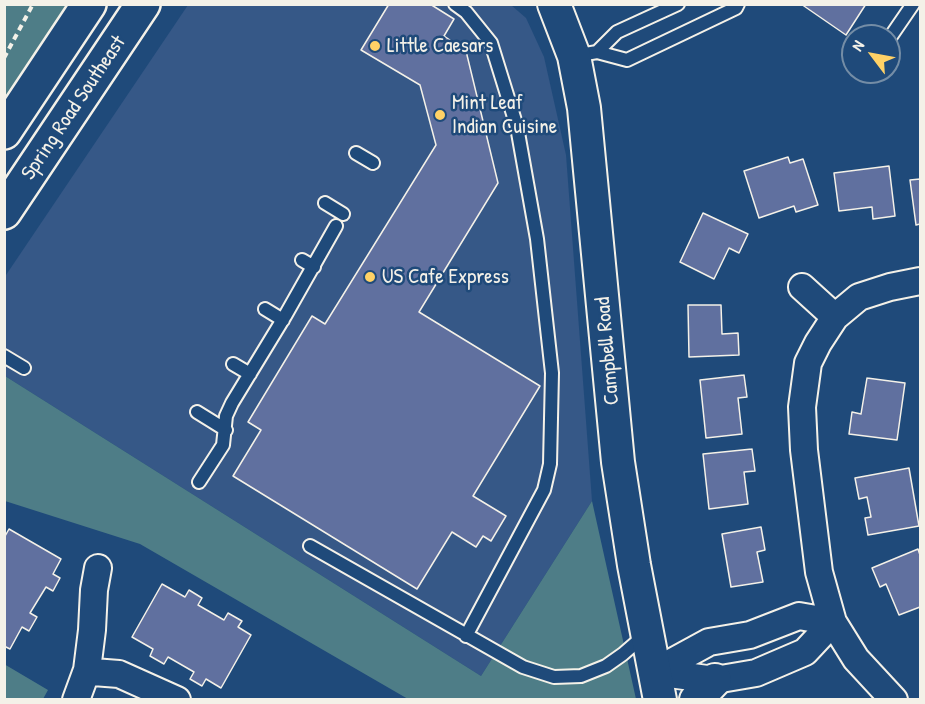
<!DOCTYPE html>
<style>
body{margin:0}
#map{position:relative;width:925px;height:704px;overflow:hidden;background:#1f4a7a;font-family:"Patrick Hand",sans-serif}
canvas{display:block}
.frame{position:absolute;inset:0;border:6px solid #f4f1e8;pointer-events:none}
.north{position:absolute;left:841px;top:24px;width:60px;height:60px;box-sizing:border-box;background:#1f4a7a;border:2px solid #748da6;border-radius:50%;rotate:302deg;font-size:16px;font-weight:700;line-height:24px;text-align:center;color:#f4f1e8}
.north::after{content:'';display:block;margin:auto;width:21px;height:27px;background:#ffd166;clip-path:polygon(50% 0,100% 100%,50% 72%,0 100%)}
</style>
<div id="map">
<canvas width="925" height="704"></canvas>
<div class="frame"></div>
<div class="north">N</div>
</div>
<script>
const g = document.querySelector('canvas').getContext('2d');
g.lineJoin = 'round';
function fill(path, color) { g.fillStyle = color; g.fill(path, 'evenodd'); }
const shape = rows => new Path2D(rows.map(r => 'M' + r).join(''));
function stroke(path, color, width, dash) { g.strokeStyle = color; g.lineWidth = width; g.lineCap = dash ? 'butt' : 'round'; g.setLineDash(dash || []); g.stroke(path); }
function drawText(font, color, halo, rows, align = 'center') {
  g.font = font + ' "Patrick Hand",sans-serif'; g.lineWidth = 5; g.setLineDash([]); g.textBaseline = 'middle'; g.strokeStyle = halo; g.fillStyle = color; for (const [text, x, y, turn = 0] of rows) {
    g.save(); g.translate(x, y); g.rotate((+turn || 0) * Math.PI / 180); g.textAlign = isNaN(turn) ? turn : align; if (halo) g.strokeText(text, 0, 0); g.fillText(text, 0, 0); g.restore();
  }
}
const built = shape([
 [188,5,511,5,526,18,544,57,566,155,592,501,481,676,5,376,4,278]
]);
const green = shape([
 [5,5,69,5,5,101],
 [5,376,481,676,592,501,636,699,408,699,140,544,5,501],
 [4,664,48,690,43,699,5,699]
]);
const building = shape([
 [389,4,430,4,454,19,444,36,466,51,498,183,419,312,540,386,473,496,506,516,491,541,483,536,476,547,452,532,417,589,233,476,261,430,248,422,312,316,325,324,436,145,420,85,361,50,389,4],
 [801,4,866,4,846,35,801,4],
 [788,157,790,163,803,159,818,205,796,212,794,206,759,218,744,171,788,157],
 [889,166,895,216,873,219,872,207,839,211,834,173,889,166],
 [920,179,920,224,916,225,910,180,920,179],
 [703,213,748,234,739,253,729,248,714,279,680,262,703,213],
 [688,305,721,305,722,334,738,333,739,355,689,357,688,305],
 [744,375,747,397,738,398,742,434,706,438,700,380,744,375],
 [867,378,905,383,897,440,849,434,852,412,861,414,867,378],
 [752,449,755,471,744,472,748,504,709,509,703,454,752,449],
 [909,468,919,526,868,535,865,518,871,517,867,497,859,499,855,478,909,468],
 [761,527,765,550,757,552,763,582,731,587,722,534,761,527],
 [9,529,61,559,53,574,60,578,53,591,46,587,30,613,37,617,29,631,22,627,10,649,4,646,4,538,9,529],
 [918,549,920,555,920,607,899,615,886,584,880,587,872,568,918,549],
 [162,584,185,597,189,590,202,598,198,605,224,620,228,613,242,621,238,627,251,635,221,688,206,679,202,686,190,679,194,672,168,657,164,664,150,656,153,649,132,637,162,584]
]);
const path = shape([
 [4,58,33,4]
]);
const service = shape([
 [455,4,466,12,491,43,517,127,537,239,552,373,550,464,544,490,466,636],
 [889,39,913,4],
 [597,52,617,32,678,4],
 [574,56,597,52,627,60,736,8,738,4],
 [356,153,373,163],
 [325,203,343,214],
 [302,260,314,267],
 [265,309,283,320],
 [4,356,24,368],
 [233,364,250,374],
 [197,412,226,430],
 [199,482,223,445,226,416,232,403,285,316,336,226],
 [310,546,523,667,554,677,581,676,606,666,623,654,646,634]
]);
const minor = shape([
 [802,287,835,317],
 [87,670,93,672,119,674,177,700],
 [654,672,715,680,756,673,805,652,833,622],
 [654,672,709,642,750,635,799,616,833,622],
 [76,700,87,670,92,630,94,590,98,568],
 [894,700,856,659,833,622,819,572,804,450,802,407,808,363,818,343,835,317,859,297,890,287,920,281]
]);
const tertiary = shape([
 [554,4,574,56,584,108,618,462,634,565,660,700],
 [696,700,715,680]
]);
const secondary = shape([
 [4,132,89,4],
 [4,212,143,4]
]);
const markers = [
 [375,46,6,"#ffd166"],
 [440,115,6,"#ffd166"],
 [370,277,6,"#ffd166"]
];
const poiNames = [
 ["Little Caesars",387,46],
 ["Mint Leaf",452,103],
 ["Indian Cuisine",452,127],
 ["US Cafe Express",382,277]
];
const streetNames = [
 ["Spring Road Southeast",74,108,-56],
 ["Campbell Road",608,351,-95]
];
fill(built, '#365887');
fill(green, '#4e7d87');
fill(building, '#60709f');
stroke(building, '#f4f1e8', 1.5);
stroke(service, '#f4f1e8', 16);
stroke(minor, '#f4f1e8', 30);
stroke(tertiary, '#f4f1e8', 36);
stroke(secondary, '#f4f1e8', 38);
stroke(path, '#f4f1e8', 4, [6, 4.5]);
stroke(service, '#1f4a7a', 12);
stroke(minor, '#1f4a7a', 26);
stroke(tertiary, '#1f4a7a', 32);
stroke(secondary, '#1f4a7a', 33);
for (const [x, y, r, color] of markers) { const dot = new Path2D(); dot.arc(x, y, r, 0, 2 * Math.PI); g.fillStyle = color; g.fill(dot); stroke(dot, '#1f4a7a', 2); }
drawText('21px', '#f4f1e8', '#1f4a7a', poiNames, 'left');
drawText('21px', '#f4f1e8', '#1f4a7a', streetNames);
</script>
